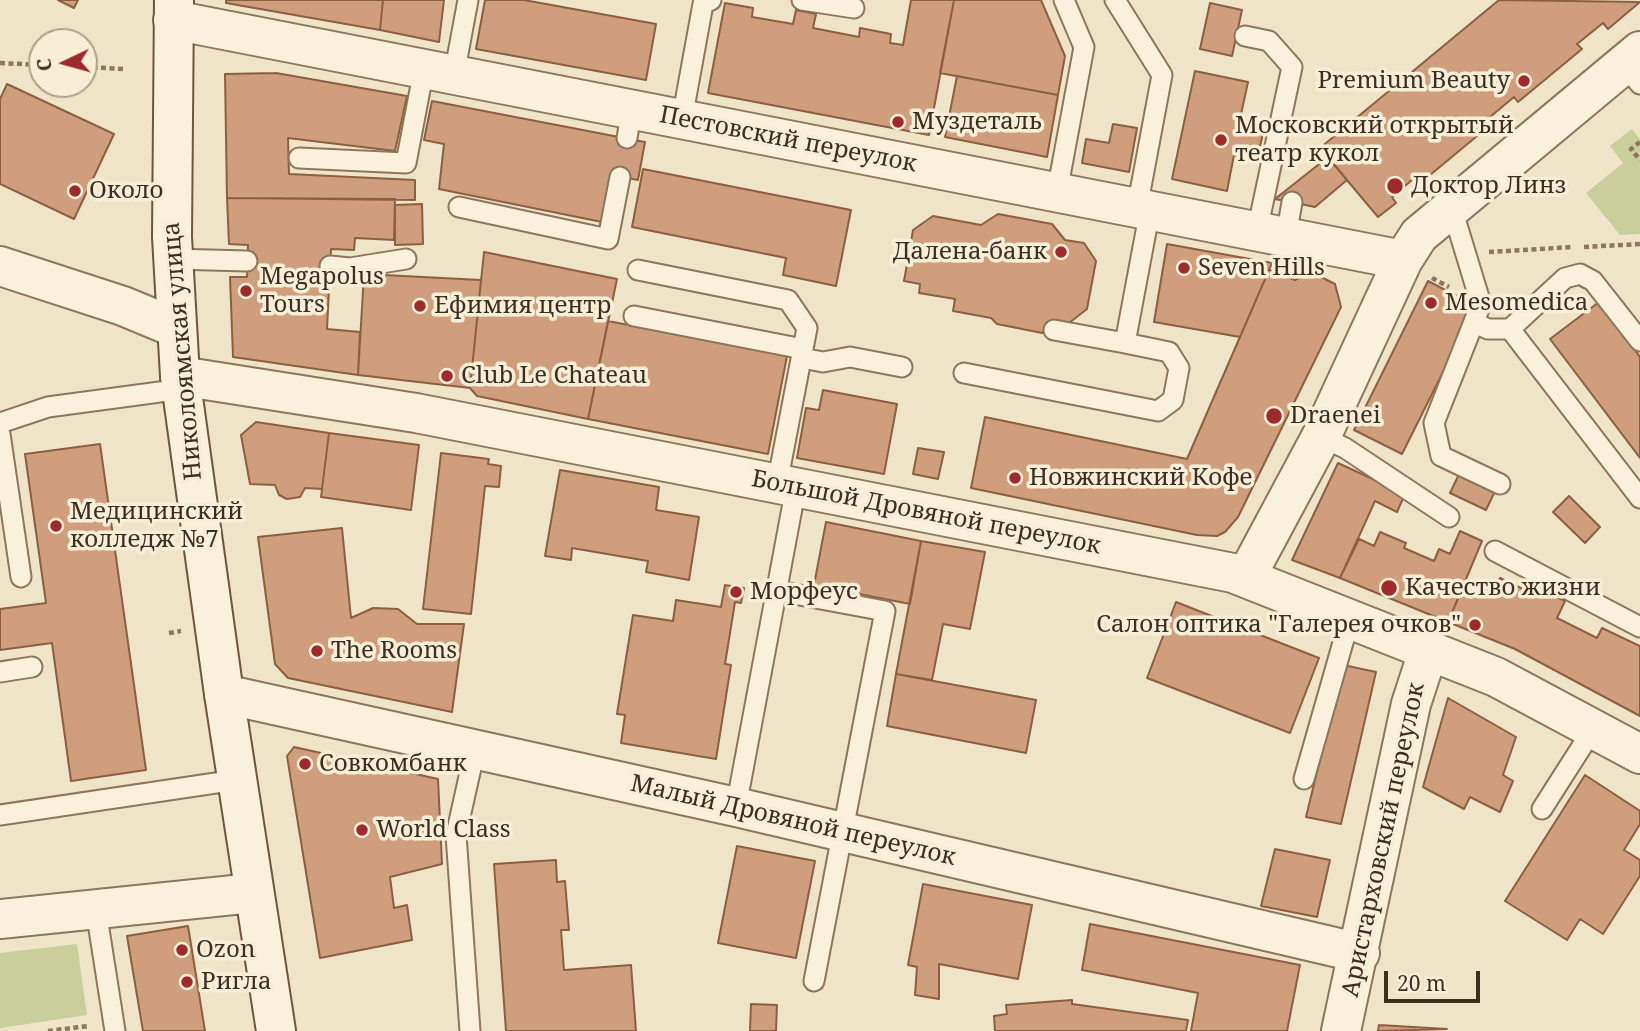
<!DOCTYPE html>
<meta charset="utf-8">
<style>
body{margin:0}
#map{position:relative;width:1640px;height:1031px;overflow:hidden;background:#f0e4c8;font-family:"Noto Serif",serif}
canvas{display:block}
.north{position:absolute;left:28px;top:28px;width:70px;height:70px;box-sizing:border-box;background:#f7eed8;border:2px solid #ada18e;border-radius:50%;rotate:265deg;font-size:19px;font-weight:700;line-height:28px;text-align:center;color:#3d2e20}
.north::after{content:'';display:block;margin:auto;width:24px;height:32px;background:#9e2a2b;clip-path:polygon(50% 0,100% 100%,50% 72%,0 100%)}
.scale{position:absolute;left:1384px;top:971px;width:96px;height:32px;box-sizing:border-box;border:4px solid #3d2e20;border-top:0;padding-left:9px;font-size:21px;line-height:24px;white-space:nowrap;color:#3d2e20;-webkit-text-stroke:5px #f7eed8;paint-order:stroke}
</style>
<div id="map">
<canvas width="1640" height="1031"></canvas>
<div class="north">С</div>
<div class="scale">20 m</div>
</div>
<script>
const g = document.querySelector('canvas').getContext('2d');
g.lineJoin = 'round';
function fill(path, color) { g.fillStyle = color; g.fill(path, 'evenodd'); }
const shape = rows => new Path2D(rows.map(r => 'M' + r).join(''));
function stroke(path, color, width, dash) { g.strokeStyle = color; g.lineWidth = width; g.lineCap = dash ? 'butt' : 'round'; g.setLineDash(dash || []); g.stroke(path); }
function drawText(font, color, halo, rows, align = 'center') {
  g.font = font + ' "Noto Serif",serif'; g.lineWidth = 7; g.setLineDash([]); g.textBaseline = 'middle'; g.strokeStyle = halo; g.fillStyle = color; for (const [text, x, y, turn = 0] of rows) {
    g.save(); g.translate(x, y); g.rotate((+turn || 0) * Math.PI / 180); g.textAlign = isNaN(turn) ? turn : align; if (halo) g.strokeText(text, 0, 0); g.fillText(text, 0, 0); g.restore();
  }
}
const green = shape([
 [1632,129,1640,139,1640,234,1620,235,1586,193,1623,163,1610,146],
 [77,944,87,1015,0,1028,0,953]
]);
const building = shape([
 [58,0,78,0,74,8,58,0],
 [226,0,383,0,380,30,226,3,226,0],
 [383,0,444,0,439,42,380,30,383,0],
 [485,0,524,0,656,24,646,80,476,49,485,0],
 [911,0,954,0,929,135,708,93,725,3,753,8,752,17,793,24,796,10,816,14,813,28,859,37,860,28,891,34,890,43,903,45,911,0],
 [954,0,1041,0,1065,56,1058,95,940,73,954,0],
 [1499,0,1640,2,1608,29,1603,23,1577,44,1582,49,1518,102,1514,97,1490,117,1494,122,1424,180,1419,174,1392,197,1396,203,1378,217,1320,148,1499,0],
 [1210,3,1242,10,1232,56,1200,49,1210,3],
 [1195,71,1248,82,1240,119,1265,124,1257,160,1234,155,1227,191,1172,179,1195,71],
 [276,73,407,96,395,151,288,138,289,174,415,180,415,200,227,198,225,74,276,73],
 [957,76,1058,95,1047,157,945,137,957,76],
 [7,84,114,134,74,219,0,184,0,99,7,84],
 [432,101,645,142,638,180,611,175,602,222,439,189,444,144,424,140,432,101],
 [1113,124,1137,128,1129,172,1082,163,1086,139,1109,143,1113,124],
 [1328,157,1347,180,1315,207,1275,199,1328,157],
 [643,169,851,210,836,286,783,275,786,258,632,227,643,169],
 [227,198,395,199,394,240,355,238,354,250,331,249,327,329,360,332,358,375,233,357,230,277,247,277,248,245,229,244,227,198],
 [422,204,423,244,395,245,395,205,422,204],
 [998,214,1052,224,1065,240,1084,243,1096,261,1087,309,1069,323,1053,321,1042,333,997,324,991,318,953,311,955,299,919,293,920,284,904,281,913,230,933,216,981,225,998,214],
 [1167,244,1272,263,1240,337,1154,322,1167,244],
 [484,252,617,279,588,419,477,396,470,388,484,252],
 [1269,270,1295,280,1311,272,1335,284,1341,307,1238,517,1225,532,1217,536,1197,535,971,488,985,417,1187,459,1269,270],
 [364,274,481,280,470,388,358,375,364,274],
 [1428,281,1476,306,1402,454,1354,430,1428,281],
 [1599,302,1640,357,1640,458,1550,339,1599,302],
 [608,321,787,356,768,454,588,419,608,321],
 [823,390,897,404,884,474,797,458,806,408,819,410,823,390],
 [256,422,329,433,322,489,305,488,300,497,287,499,279,495,275,485,250,484,241,435,256,422],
 [329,433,419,445,411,510,321,497,329,433],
 [100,444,146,770,71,781,52,643,0,650,0,609,46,603,25,454,100,444],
 [918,448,944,452,938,479,913,474,918,448],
 [441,453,489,459,488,464,501,466,499,487,485,486,471,614,423,609,441,453],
 [1338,463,1405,494,1397,512,1375,501,1340,578,1292,560,1338,463],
 [560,470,659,487,656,510,699,517,689,580,646,572,648,561,572,548,571,560,545,556,560,470],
 [1460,472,1496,489,1486,510,1450,493,1460,472],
 [1569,496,1600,527,1585,543,1553,512,1569,496],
 [826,522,921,541,910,604,814,585,826,522],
 [342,528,351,618,373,608,398,609,417,624,464,624,452,712,288,678,275,664,258,537,342,528],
 [1460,531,1482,541,1448,622,1340,578,1359,539,1374,546,1380,532,1406,543,1404,548,1434,561,1439,549,1450,554,1460,531],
 [921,541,985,552,970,629,943,624,932,680,896,674,921,541],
 [1500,578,1536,595,1539,588,1565,601,1557,618,1597,638,1602,628,1640,646,1640,716,1515,649,1448,622,1466,580,1493,591,1500,578],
 [725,585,744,588,741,603,735,602,725,664,731,665,716,759,621,743,625,715,617,714,633,615,673,621,676,600,721,607,725,585],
 [1176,602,1319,658,1290,733,1147,678,1176,602],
 [1343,665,1376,672,1341,824,1306,817,1343,665],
 [896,674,1036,700,1026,753,887,726,896,674],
 [1448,698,1516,737,1503,775,1513,781,1500,812,1470,797,1464,809,1423,787,1448,698],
 [294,747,438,779,442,864,390,877,394,908,407,905,412,940,320,958,287,756,294,747],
 [1585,775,1640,811,1640,824,1624,850,1640,860,1640,876,1603,934,1580,919,1567,940,1505,901,1585,775],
 [737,846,815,861,796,958,718,943,737,846],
 [1275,849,1330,860,1317,917,1261,906,1275,849],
 [556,860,557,882,565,881,569,930,561,930,564,970,631,965,636,1031,506,1031,494,864,556,860],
 [923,884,1032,905,1018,979,939,964,939,999,915,995,917,967,908,965,923,884],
 [1090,924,1300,965,1287,1031,1191,1031,1198,993,1082,970,1090,924],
 [188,926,205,1031,143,1031,127,936,188,926],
 [1072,1000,1072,1004,1188,1020,1186,1031,995,1031,994,1016,1007,1014,1006,1005,1072,1000],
 [751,1004,777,1005,776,1031,750,1031,751,1004],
 [1379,1025,1447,1029,1378,1031,1379,1025]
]);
const path = shape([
 [0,63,42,65],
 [84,67,125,69],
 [1640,142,1631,149,1640,160],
 [1584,247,1640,244],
 [1489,252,1572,247],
 [1432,278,1449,287],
 [169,633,181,631],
 [48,1031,88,1026]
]);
const lane = shape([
 [802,0,854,8],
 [1115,0,1162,75,1137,208],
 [1245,36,1269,41,1292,67,1257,231],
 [1624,64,1640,84],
 [454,75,468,0],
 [682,119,703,4,711,0],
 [627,138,632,109],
 [299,158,406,163,424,69],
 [1057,192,1084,47,1064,0],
 [459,207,608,239,620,177],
 [1446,211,1457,225,1481,304,1434,423,1441,456,1500,484],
 [1286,237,1292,202],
 [173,259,247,261],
 [330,266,350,268,406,259],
 [638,270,788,300,807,328,777,484],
 [634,316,803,349],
 [1475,323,1488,329,1510,329,1565,278,1580,274,1593,281,1640,341],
 [1510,329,1640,498],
 [1054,330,1125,343],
 [802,358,823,362,850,357,902,367],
 [964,373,1158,411,1173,400,1179,368,1169,352,1125,343,1150,210],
 [0,423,48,407,182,389],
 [0,434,21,577],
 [1321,437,1345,448,1449,517],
 [1495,551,1640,627],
 [778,591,885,611,814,981],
 [0,672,32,667],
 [1304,779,1350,618],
 [736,807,796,487],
 [1542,809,1593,729],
 [0,815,236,780],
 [96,910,115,1031],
 [470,1031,456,835,475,750]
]);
const street = shape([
 [173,20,1403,260],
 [0,266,123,306,176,328],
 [180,376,416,413,1233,573,1496,677,1640,754],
 [1246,577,1321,437,1403,260,1419,235,1640,51],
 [224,694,736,807,1360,953],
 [0,919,253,893],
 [1341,1031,1411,704,1429,649]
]);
const secondary = shape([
 [174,0,172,237,180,376,224,694,276,1031]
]);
const markers = [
 [1524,81,7,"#9e2a2b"],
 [898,122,7,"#9e2a2b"],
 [1221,140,7,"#9e2a2b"],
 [1395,186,9,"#9e2a2b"],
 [75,191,7,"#9e2a2b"],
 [1061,252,7,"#9e2a2b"],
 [1184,268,7,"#9e2a2b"],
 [246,291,7,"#9e2a2b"],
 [1431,303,7,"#9e2a2b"],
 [420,306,7,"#9e2a2b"],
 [447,376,7,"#9e2a2b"],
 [1274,416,9,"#9e2a2b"],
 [1015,478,7,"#9e2a2b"],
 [56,526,7,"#9e2a2b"],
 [1389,588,9,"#9e2a2b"],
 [736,592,7,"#9e2a2b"],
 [1475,625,7,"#9e2a2b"],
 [317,651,7,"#9e2a2b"],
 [305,764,7,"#9e2a2b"],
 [362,830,7,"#9e2a2b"],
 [182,950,7,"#9e2a2b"],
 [187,982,7,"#9e2a2b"]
];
const poiNames = [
 ["Premium Beauty",1510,81,"right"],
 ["Муздеталь",912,122],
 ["Московский открытый",1235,126],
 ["театр кукол",1235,154],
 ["Доктор Линз",1411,186],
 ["Около",89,191],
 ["Далена-банк",1047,252,"right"],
 ["Seven Hills",1198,268],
 ["Megapolus",260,277],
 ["Tours",260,305],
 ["Mesomedica",1445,303],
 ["Ефимия центр",434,306],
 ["Club Le Chateau",461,376],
 ["Draenei",1290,416],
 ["Новжинский Кофе",1029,478],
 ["Медицинский",70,512],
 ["колледж №7",70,540],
 ["Качество жизни",1405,588],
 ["Морфеус",750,592],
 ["Салон оптика \"Галерея очков\"",1461,625,"right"],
 ["The Rooms",331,651],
 ["Совкомбанк",319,764],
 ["World Class",376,830],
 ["Ozon",196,950],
 ["Ригла",201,982]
];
const streetNames = [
 ["Пестовский переулок",788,140,11],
 ["Николоямская улица",183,351,-95],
 ["Большой Дровяной переулок",926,513,11],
 ["Малый Дровяной переулок",793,821,13],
 ["Аристарховский переулок",1384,840,-78]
];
fill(green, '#c9cf9b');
fill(building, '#cf9f7d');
stroke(building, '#8d5f41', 2);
stroke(lane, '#8d765c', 23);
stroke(street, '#8d765c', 42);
stroke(secondary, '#6f573f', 42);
stroke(path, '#8d765c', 4.5, [5, 3.5]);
stroke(lane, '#faf1dc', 19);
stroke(street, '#faf1dc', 38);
stroke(secondary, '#faf1dc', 38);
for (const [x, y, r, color] of markers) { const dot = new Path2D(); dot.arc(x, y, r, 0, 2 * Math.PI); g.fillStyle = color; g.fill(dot); stroke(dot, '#f7eed8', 2.5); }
drawText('24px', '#3d2e20', '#f7eed8', poiNames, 'left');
drawText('24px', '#3d2e20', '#f7eed8', streetNames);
</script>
